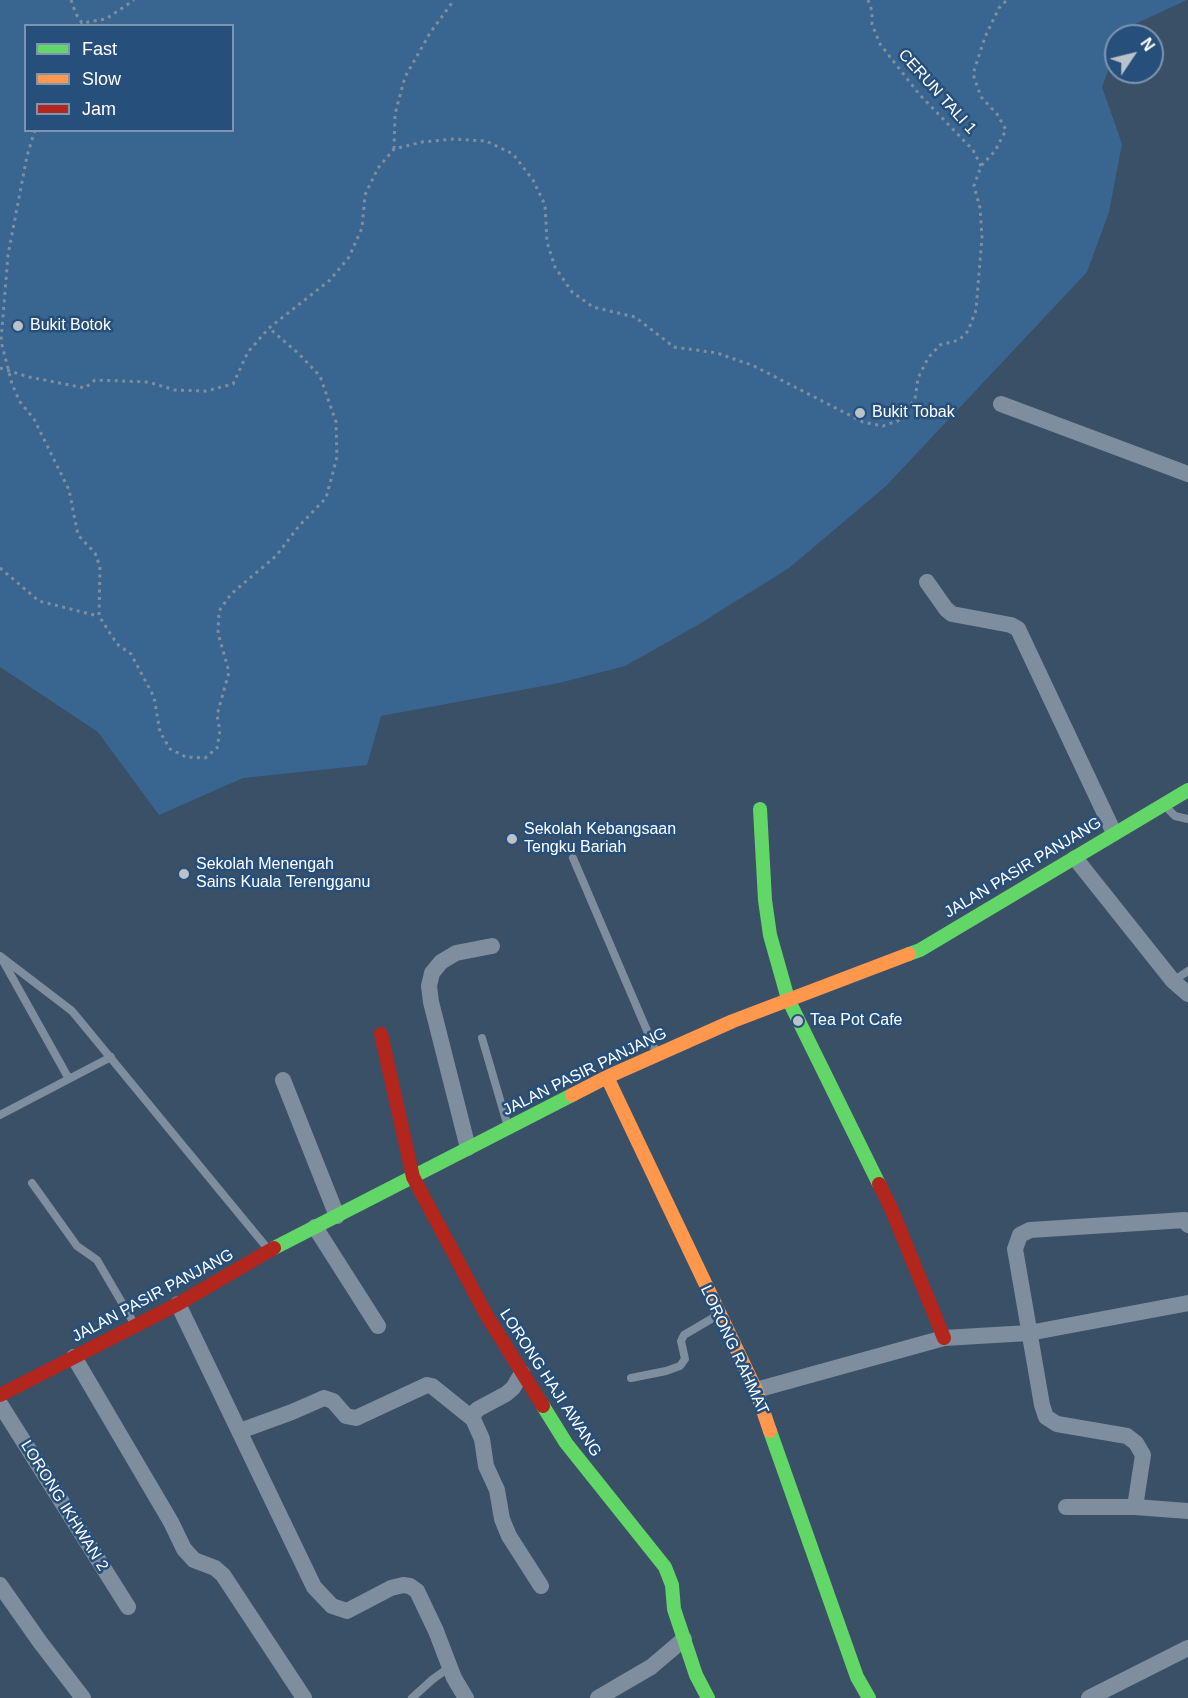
<!DOCTYPE html>
<style>
body{margin:0}
#map{position:relative;width:1188px;height:1698px;overflow:hidden;background:#3a5067;font-family:Arial,sans-serif}
canvas{display:block}
.legend{position:absolute;left:24px;top:24px;width:210px;height:108px;box-sizing:border-box;background:#264f7b;border:2px solid #7d95b0;margin:0;padding:8px 10px;list-style:none;font-size:18px;color:#fff}
.legend li{display:flex;align-items:center;gap:12px;height:30px}
.legend b{width:30px;border:2px solid #7d95b0}
.north{position:absolute;left:1104px;top:24px;width:60px;height:60px;box-sizing:border-box;background:#264f7b;border:2px solid #7d95b0;border-radius:50%;rotate:55deg;font-size:16px;font-weight:700;line-height:24px;text-align:center;color:#fff}
.north::after{content:'';display:block;margin:auto;width:21px;height:27px;background:#bac2ca;clip-path:polygon(50% 0,100% 100%,50% 72%,0 100%)}
</style>
<div id="map">
<canvas width="1188" height="1698"></canvas>
<ul class="legend">
<li><b style="height:8px;background:#63d668"></b>Fast</li>
<li><b style="height:8px;background:#ff974d"></b>Slow</li>
<li><b style="height:8px;background:#b3261e"></b>Jam</li>
</ul>
<div class="north">N</div>
</div>
<script>
const g = document.querySelector('canvas').getContext('2d');
g.lineJoin = 'round';
function fill(path, color) { g.fillStyle = color; g.fill(path, 'evenodd'); }
const shape = rows => new Path2D(rows.map(r => 'M' + r).join(''));
function stroke(path, color, width, dash) { g.strokeStyle = color; g.lineWidth = width; g.lineCap = dash ? 'butt' : 'round'; g.setLineDash(dash || []); g.stroke(path); }
function drawText(font, color, halo, rows, align = 'center') {
  g.font = font + ' Arial,sans-serif'; g.lineWidth = 5; g.setLineDash([]); g.textBaseline = 'middle'; g.strokeStyle = halo; g.fillStyle = color; for (const [text, x, y, turn = 0] of rows) {
    g.save(); g.translate(x, y); g.rotate((+turn || 0) * Math.PI / 180); g.textAlign = isNaN(turn) ? turn : align; if (halo) g.strokeText(text, 0, 0); g.fillText(text, 0, 0); g.restore();
  }
}
const green = shape([
 [0,0,1187,0,1124,29,1121,36,1116,36,1116,49,1102,87,1122,144,1109,212,1087,272,886,486,789,568,696,626,625,666,559,683,381,716,367,765,243,778,159,815,98,732,0,667],
 [26,26,232,26,232,130,26,130]
]);
const path = shape([
 [71,0,76,14,82,23],
 [868,0,872,11,872,24,880,44,919,94,973,150,981,166],
 [81,26,82,23,106,19,134,0],
 [35,130,27,156,8,255,1,341,12,384,20,402,34,419,69,490,78,535,95,553,100,567,99,616,117,644,131,654,154,697,160,732,170,749,186,757,205,758,217,748,220,731,217,715,229,672,218,633,219,611,231,594,276,556,299,526,326,498,337,457,336,422,320,376,298,353,270,329],
 [394,149,395,114,405,77,430,33,454,0],
 [0,368,29,377,85,388,95,380,148,382,175,390,206,391,233,384,248,352,269,328,330,280,349,257,362,228,365,195,378,168,394,149,422,142,454,139,486,141,513,154,533,180,545,205,547,242,555,267,572,292,593,307,635,317,674,347,717,353,754,366,863,422,883,426,900,420,915,399,918,378,928,358,940,345,959,340,968,331,976,310,982,237,980,208,974,186,981,166,995,151,1006,130,997,114,981,97,973,74,985,37,999,8,1007,0],
 [0,568,39,601,98,616]
]);
const lane = shape([
 [1166,807,1175,816,1188,819],
 [573,858,657,1054],
 [0,956,72,1011,268,1249],
 [3,961,69,1079],
 [1173,981,1188,971],
 [482,1038,508,1127],
 [0,1115,111,1057],
 [32,1183,77,1246,97,1260,135,1325],
 [631,1378,666,1371,680,1366,685,1359,681,1341,684,1335,718,1315],
 [412,1698,433,1679,450,1667]
]);
const street = shape([
 [1001,404,1188,474],
 [927,582,946,609,952,614,1011,625,1018,629,1114,833],
 [1075,858,1173,981,1188,994],
 [283,1080,337,1216],
 [468,1148,431,1002,429,986,432,973,441,962,456,953,492,946],
 [315,1227,378,1326],
 [178,1304,314,1587,332,1606,347,1611,391,1588,403,1585,410,1586,417,1591,436,1631,454,1678,466,1698],
 [74,1357,171,1522,184,1549,194,1560,215,1568,223,1575,304,1698],
 [522,1373,513,1388,506,1394,478,1409,474,1413,473,1419,482,1439,486,1466,497,1490,502,1519,509,1536,541,1586],
 [756,1390,944,1338,1029,1333,1188,1303],
 [0,1404,128,1607],
 [240,1431,292,1412,324,1398,333,1401,346,1416,356,1418,427,1385,432,1386,473,1419],
 [1066,1507,1135,1507,1188,1511],
 [1135,1507,1143,1455,1136,1443,1127,1436,1057,1424,1046,1417,1042,1405,1015,1249,1020,1235,1030,1230,1185,1220,1188,1225],
 [0,1585,40,1642,83,1698],
 [598,1698,651,1667,684,1639],
 [1089,1698,1188,1648]
]);
const fast = shape([
 [760,809,765,900,770,935,788,999,879,1184],
 [909,954,920,950,1188,790],
 [274,1248,572,1095],
 [543,1406,566,1443,665,1567,672,1585,674,1609,696,1675,708,1698],
 [770,1431,857,1677,869,1698]
]);
const slow = shape([
 [607,1077,756,1390,770,1431],
 [572,1095,607,1077,733,1021,909,954]
]);
const jam = shape([
 [381,1034,413,1177,487,1316,543,1406],
 [879,1184,891,1208,944,1338],
 [0,1395,178,1304,274,1248]
]);
const markers = [
 [18,326,6,"#bac2ca"],
 [860,413,6,"#bac2ca"],
 [512,839,6,"#bac2ca"],
 [184,874,6,"#bac2ca"],
 [798,1021,6,"#bac2ca"]
];
const streetNames = [
 ["CERUN TALI 1",937,92,48],
 ["JALAN PASIR PANJANG",1023,868,-31],
 ["JALAN PASIR PANJANG",585,1072,-26],
 ["JALAN PASIR PANJANG",153,1296,-28],
 ["LORONG RAHMAT",734,1350,65],
 ["LORONG HAJI AWANG",550,1383,57],
 ["LORONG IKHWAN 2",64,1506,58]
];
const poiNames = [
 ["Bukit Botok",30,326],
 ["Bukit Tobak",872,413],
 ["Sekolah Kebangsaan",524,830],
 ["Tengku Bariah",524,848],
 ["Sekolah Menengah",196,865],
 ["Sains Kuala Terengganu",196,883],
 ["Tea Pot Cafe",810,1021]
];
fill(green, '#396691');
stroke(path, '#7e8e9e', 3, [3, 4.5]);
stroke(lane, '#7e8e9e', 8);
stroke(street, '#7e8e9e', 16);
stroke(fast, '#63d668', 14);
stroke(slow, '#ff974d', 14);
stroke(jam, '#b3261e', 14);
for (const [x, y, r, color] of markers) { const dot = new Path2D(); dot.arc(x, y, r, 0, 2 * Math.PI); g.fillStyle = color; g.fill(dot); stroke(dot, '#264f7b', 2); }
drawText('16px', '#fff', '#264f7b', streetNames);
drawText('16px', '#fff', '#264f7b', poiNames, 'left');
</script>
